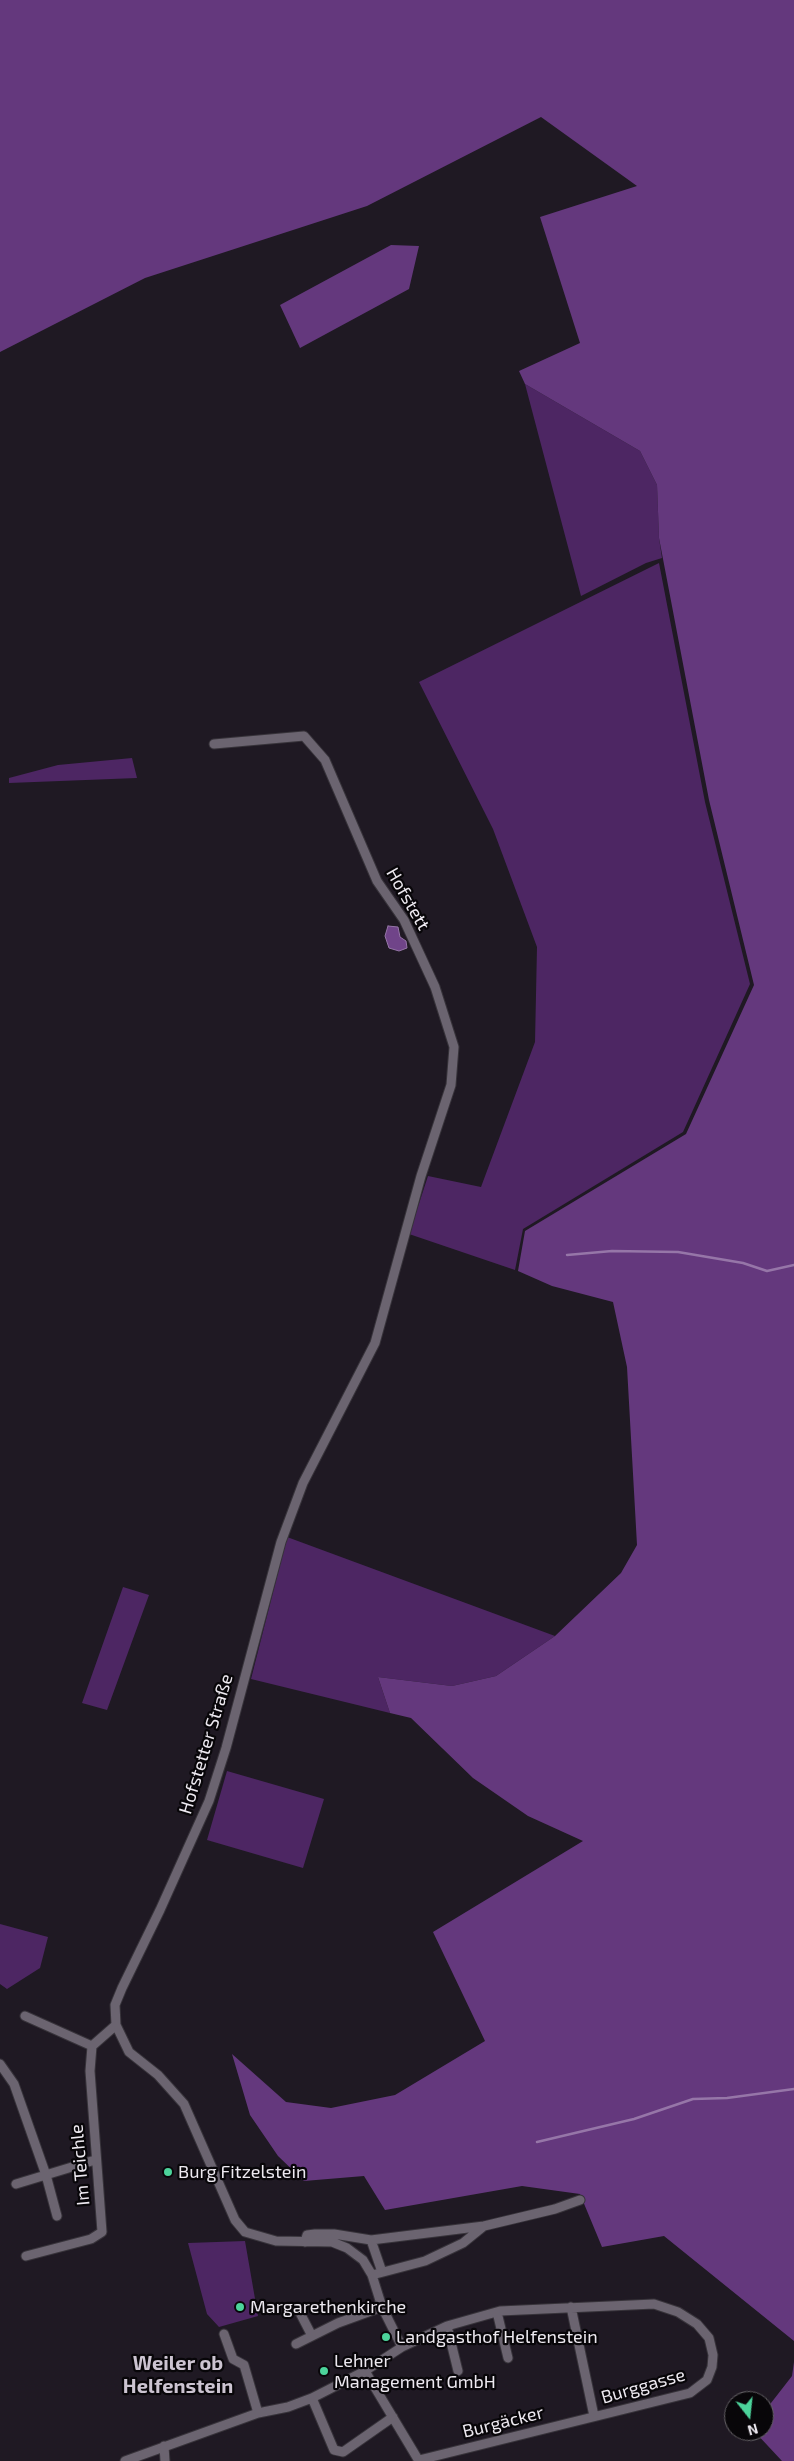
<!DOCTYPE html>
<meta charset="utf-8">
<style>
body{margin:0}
#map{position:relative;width:794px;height:2461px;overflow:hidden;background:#1f1923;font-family:"Exo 2",sans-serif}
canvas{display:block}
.north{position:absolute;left:724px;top:2391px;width:50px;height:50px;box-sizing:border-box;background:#080609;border:1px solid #646165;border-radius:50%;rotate:164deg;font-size:14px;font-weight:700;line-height:20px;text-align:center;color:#ede9f0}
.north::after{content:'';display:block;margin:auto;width:18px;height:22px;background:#4cd39b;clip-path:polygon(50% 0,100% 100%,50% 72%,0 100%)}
</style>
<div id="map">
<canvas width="794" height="2461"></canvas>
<div class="north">N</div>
</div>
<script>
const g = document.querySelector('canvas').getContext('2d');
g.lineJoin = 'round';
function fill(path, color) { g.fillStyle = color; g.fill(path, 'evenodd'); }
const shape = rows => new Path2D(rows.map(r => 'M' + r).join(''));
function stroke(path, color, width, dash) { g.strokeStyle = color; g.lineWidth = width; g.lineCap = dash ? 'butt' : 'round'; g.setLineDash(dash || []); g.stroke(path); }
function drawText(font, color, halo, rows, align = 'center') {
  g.font = font + ' "Exo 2",sans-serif'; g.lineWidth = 4.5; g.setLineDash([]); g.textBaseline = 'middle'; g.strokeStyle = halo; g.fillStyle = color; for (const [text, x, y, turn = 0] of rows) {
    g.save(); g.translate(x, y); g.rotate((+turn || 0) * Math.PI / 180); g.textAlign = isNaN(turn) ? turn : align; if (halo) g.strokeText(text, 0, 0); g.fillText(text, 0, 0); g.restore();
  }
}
const green = shape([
 [525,384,640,451,657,485,659,538,662,558,646,563,581,596],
 [659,563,705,802,750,984,683,1132,523,1229,515,1270,409,1234,428,1176,481,1187,535,1042,537,947,493,829,419,682],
 [132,758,137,778,9,783,9,778,58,765],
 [287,1537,555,1636,496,1676,452,1686,378,1677,390,1713,251,1679],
 [123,1587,149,1595,107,1710,82,1703],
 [227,1771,324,1799,303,1868,207,1840],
 [0,1924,48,1937,40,1968,7,1989,0,1984],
 [245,2241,258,2316,219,2327,207,2314,188,2243]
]);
const forest = shape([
 [0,0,794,0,794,2341,664,2236,602,2247,580,2194,522,2186,385,2210,364,2176,304,2181,278,2156,250,2115,232,2054,286,2102,331,2108,395,2095,485,2041,433,1932,583,1841,528,1816,473,1778,411,1718,390,1713,378,1677,452,1686,496,1676,555,1636,621,1573,637,1545,627,1367,613,1302,552,1286,518,1271,525,1231,686,1134,754,985,709,800,659,538,657,485,640,451,525,384,519,371,580,343,540,217,637,186,541,117,367,206,145,278,0,352],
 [391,245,419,246,409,289,300,348,280,305],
 [794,2362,794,2461,782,2461,754,2431,764,2431,764,2412,792,2376]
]);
const water = shape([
 [388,926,398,927,400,937,406,941,407,948,399,951,389,948,385,936,388,926]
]);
const stream = shape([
 [567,1255,612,1251,678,1252,743,1263,767,1271,794,1265],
 [537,2142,634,2119,693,2099,727,2098,794,2089]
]);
const street = shape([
 [214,744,304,736,325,760,377,881,404,920,435,987,454,1047,451,1085,421,1176,375,1343,303,1483,281,1542,226,1748,209,1801,160,1910,122,1988,115,2005,116,2025,129,2052,158,2075,184,2104,235,2220,245,2232,276,2241,332,2242,347,2248,363,2260,372,2275,382,2307,402,2347],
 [25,2016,92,2046],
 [0,2064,14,2084,46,2175,57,2216],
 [16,2184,95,2160],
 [371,2240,382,2272],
 [305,2242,307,2235,315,2234,334,2234,371,2240,484,2226,555,2209,580,2200],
 [26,2256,91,2239,102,2232,90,2071,92,2046,116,2025],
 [372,2275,425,2261,463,2243,484,2226],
 [571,2307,594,2416],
 [298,2309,312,2336],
 [497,2312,508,2358],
 [447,2326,458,2371],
 [224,2334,233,2359,244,2365,258,2413],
 [296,2344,338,2323,382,2307],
 [365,2371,419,2461],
 [312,2398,334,2450,343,2452,393,2417],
 [164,2446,165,2461],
 [125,2461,258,2413,288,2407,312,2398,365,2371,402,2347,447,2326,500,2311,654,2304,678,2312,697,2324,709,2338,713,2355,712,2367,707,2380,690,2393,419,2460]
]);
const markers = [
 [168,2172,5,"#4cd39b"],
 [240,2307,5,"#4cd39b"],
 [386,2337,5,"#4cd39b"],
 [324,2371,5,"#4cd39b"]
];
const streetNames = [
 ["Hofstett",408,899,60],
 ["Hofstetter Straße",206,1744,-73],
 ["Im Teichle",80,2165,-95],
 ["Burggasse",643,2386,-16],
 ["Burgäcker",503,2422,-14]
];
const poiNames = [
 ["Burg Fitzelstein",178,2172],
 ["Margarethenkirche",250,2307],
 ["Landgasthof Helfenstein",396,2337],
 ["Lehner",334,2361],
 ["Management GmbH",334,2382]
];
const quarterNames = [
 ["Weiler ob",178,2363],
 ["Helfenstein",178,2386]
];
fill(green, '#4d2663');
fill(forest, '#64387d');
fill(water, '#704489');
stroke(water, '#9676a8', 1);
stroke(stream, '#9676a8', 2.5);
stroke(street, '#37333a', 11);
stroke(street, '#6b6470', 9);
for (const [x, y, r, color] of markers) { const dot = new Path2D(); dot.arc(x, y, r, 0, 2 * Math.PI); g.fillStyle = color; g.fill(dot); stroke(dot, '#080609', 2); }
drawText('18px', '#ede9f0', '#080609', streetNames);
drawText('18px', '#ede9f0', '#080609', poiNames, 'left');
drawText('bold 20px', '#ccc4d1', '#080609', quarterNames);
</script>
